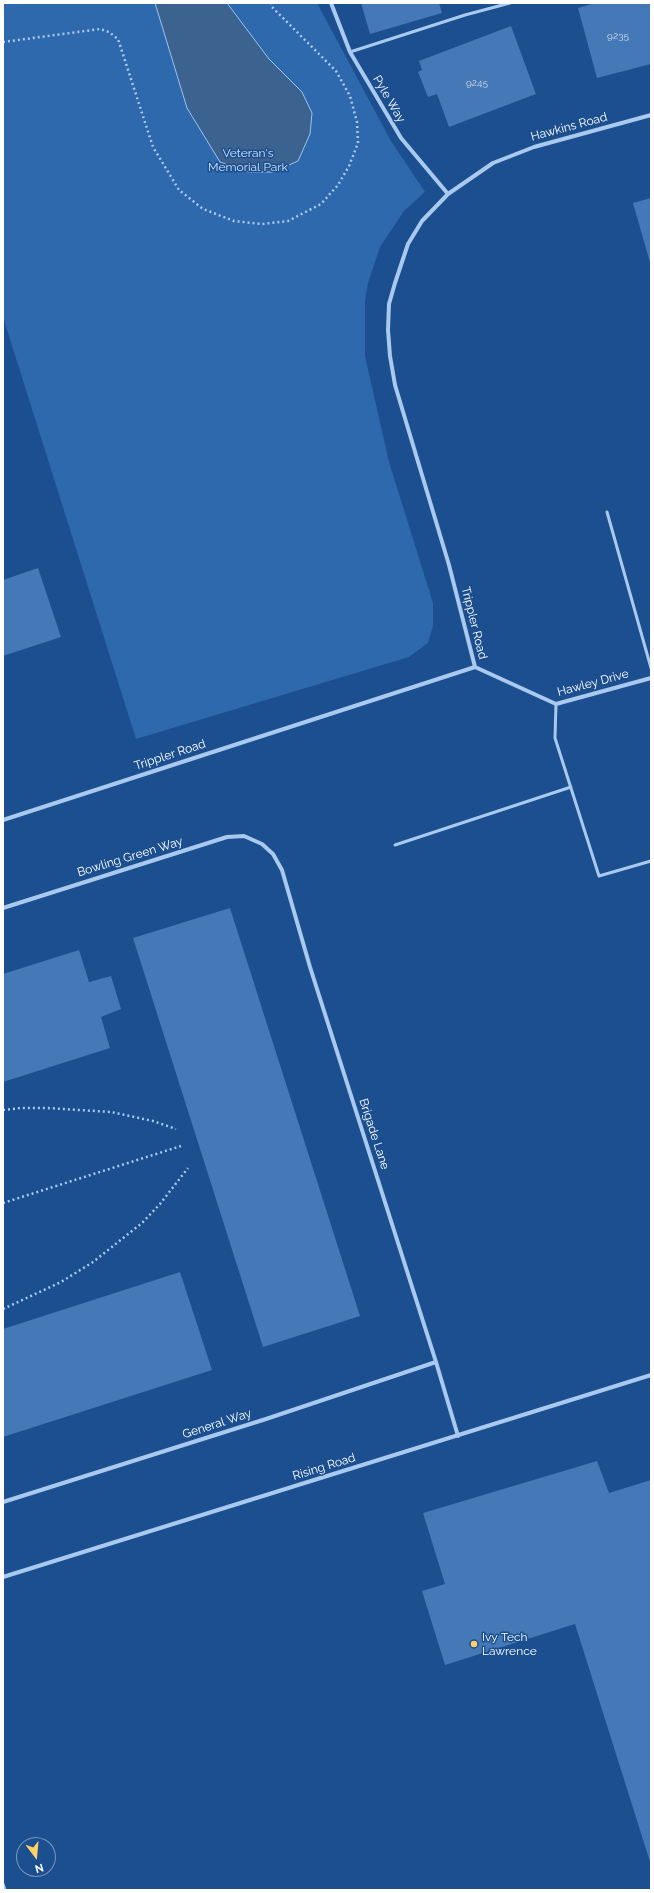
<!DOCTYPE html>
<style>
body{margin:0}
#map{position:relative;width:654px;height:1893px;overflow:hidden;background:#1b4f8f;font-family:Raleway,sans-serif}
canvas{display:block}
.frame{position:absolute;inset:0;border:4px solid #fff;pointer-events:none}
.north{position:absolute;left:16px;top:1837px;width:40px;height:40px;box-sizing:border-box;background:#1b4f8f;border:1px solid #7695bc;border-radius:50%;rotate:164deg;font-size:11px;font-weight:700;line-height:16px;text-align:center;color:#fff}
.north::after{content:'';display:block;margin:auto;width:14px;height:18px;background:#ffd166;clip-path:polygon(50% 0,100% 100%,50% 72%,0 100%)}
</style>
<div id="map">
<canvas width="654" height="1893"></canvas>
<div class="frame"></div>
<div class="north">N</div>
</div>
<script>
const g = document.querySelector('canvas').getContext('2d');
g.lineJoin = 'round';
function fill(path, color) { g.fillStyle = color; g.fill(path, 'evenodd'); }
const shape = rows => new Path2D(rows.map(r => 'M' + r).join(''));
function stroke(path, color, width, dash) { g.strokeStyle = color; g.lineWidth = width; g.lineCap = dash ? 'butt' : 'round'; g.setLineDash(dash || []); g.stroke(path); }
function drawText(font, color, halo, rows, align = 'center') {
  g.font = font + ' Raleway,sans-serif'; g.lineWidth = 3; g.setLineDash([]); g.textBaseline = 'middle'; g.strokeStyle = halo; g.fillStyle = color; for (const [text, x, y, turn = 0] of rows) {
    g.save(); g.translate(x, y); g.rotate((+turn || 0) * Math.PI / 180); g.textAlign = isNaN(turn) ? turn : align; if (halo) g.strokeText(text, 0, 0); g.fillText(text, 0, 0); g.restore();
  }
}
const green = shape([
 [3,3,317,3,391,141,425,192,404,211,380,247,368,283,365,301,365,356,389,462,433,603,433,626,428,643,409,657,136,739,3,317]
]);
const water = shape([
 [155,3,227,3,269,59,302,92,312,113,310,134,298,161,273,172,248,172,220,162,187,108,155,3]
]);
const building = shape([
 [361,3,439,3,442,13,370,34],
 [595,3,651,3,651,64,597,78,578,8],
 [511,26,536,94,449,127,437,94,428,97,418,72,422,70,419,61],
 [651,198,651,266,633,203],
 [38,568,61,637,3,656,3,580],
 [230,908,360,1316,263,1347,133,938],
 [79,950,89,982,111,976,121,1009,101,1017,110,1048,3,1082,3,974],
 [180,1272,212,1370,3,1437,3,1329],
 [597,1461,609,1493,651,1480,651,1865,575,1624,445,1665,422,1591,445,1584,423,1513]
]);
const path = shape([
 [3,42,100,29,109,32,118,39,153,147,179,190,203,209,234,221,262,224,288,221,321,204,338,185,349,166,358,143,357,122,350,96,336,71,272,7,271,3],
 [3,1110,21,1108,47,1108,111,1112,153,1121,176,1129],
 [3,1203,181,1146],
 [3,1309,61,1282,93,1262,142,1223,160,1204,188,1168]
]);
const service = shape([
 [350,52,465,15,510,3],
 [607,512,651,668],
 [556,704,555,738,599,876,651,861],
 [395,845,571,787],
 [3,1884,5,1890]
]);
const minor = shape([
 [331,3,350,52,401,138,448,194],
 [475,667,556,704,651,678],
 [3,820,475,667,449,565,395,385,390,356,388,330,389,304,395,283,408,244,422,221,448,194,493,163,534,147,651,115],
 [3,908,227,837,244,836,262,844,273,854,282,870,310,967,436,1362,458,1436],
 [3,1502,266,1419,436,1362],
 [3,1577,651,1375]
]);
const markers = [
 [474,1644,4,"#ffd166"]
];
const numberNames = [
 ["9235",618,36],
 ["9245",477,83]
];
const streetNames = [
 ["Pyle Way",389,99,60],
 ["Hawkins Road",569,127,-15],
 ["Trippler Road",474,623,76],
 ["Hawley Drive",593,683,-15],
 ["Trippler Road",170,755,-18],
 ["Bowling Green Way",130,857,-17],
 ["Brigade Lane",374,1134,72],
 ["General Way",217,1424,-18],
 ["Rising Road",324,1467,-17]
];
const parkNames = [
 ["Veteran's",248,153],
 ["Memorial Park",248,167]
];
const poiNames = [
 ["Ivy Tech",482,1637],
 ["Lawrence",482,1651]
];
fill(green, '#2e69ad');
fill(water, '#3c6290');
stroke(water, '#9cc4f0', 1);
fill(building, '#4478b7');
stroke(path, '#a9c9ee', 2.5, [2, 3]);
stroke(service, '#a9c9ee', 3);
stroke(minor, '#a9c9ee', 4);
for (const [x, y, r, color] of markers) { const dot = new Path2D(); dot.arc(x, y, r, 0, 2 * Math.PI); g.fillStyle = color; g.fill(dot); stroke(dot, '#1b4f8f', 1.5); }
drawText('10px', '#d0dded', null, numberNames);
drawText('12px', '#fff', '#1b4f8f', streetNames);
drawText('12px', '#cfe3fa', '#1b4f8f', parkNames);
drawText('12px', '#fff', '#1b4f8f', poiNames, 'left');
</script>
